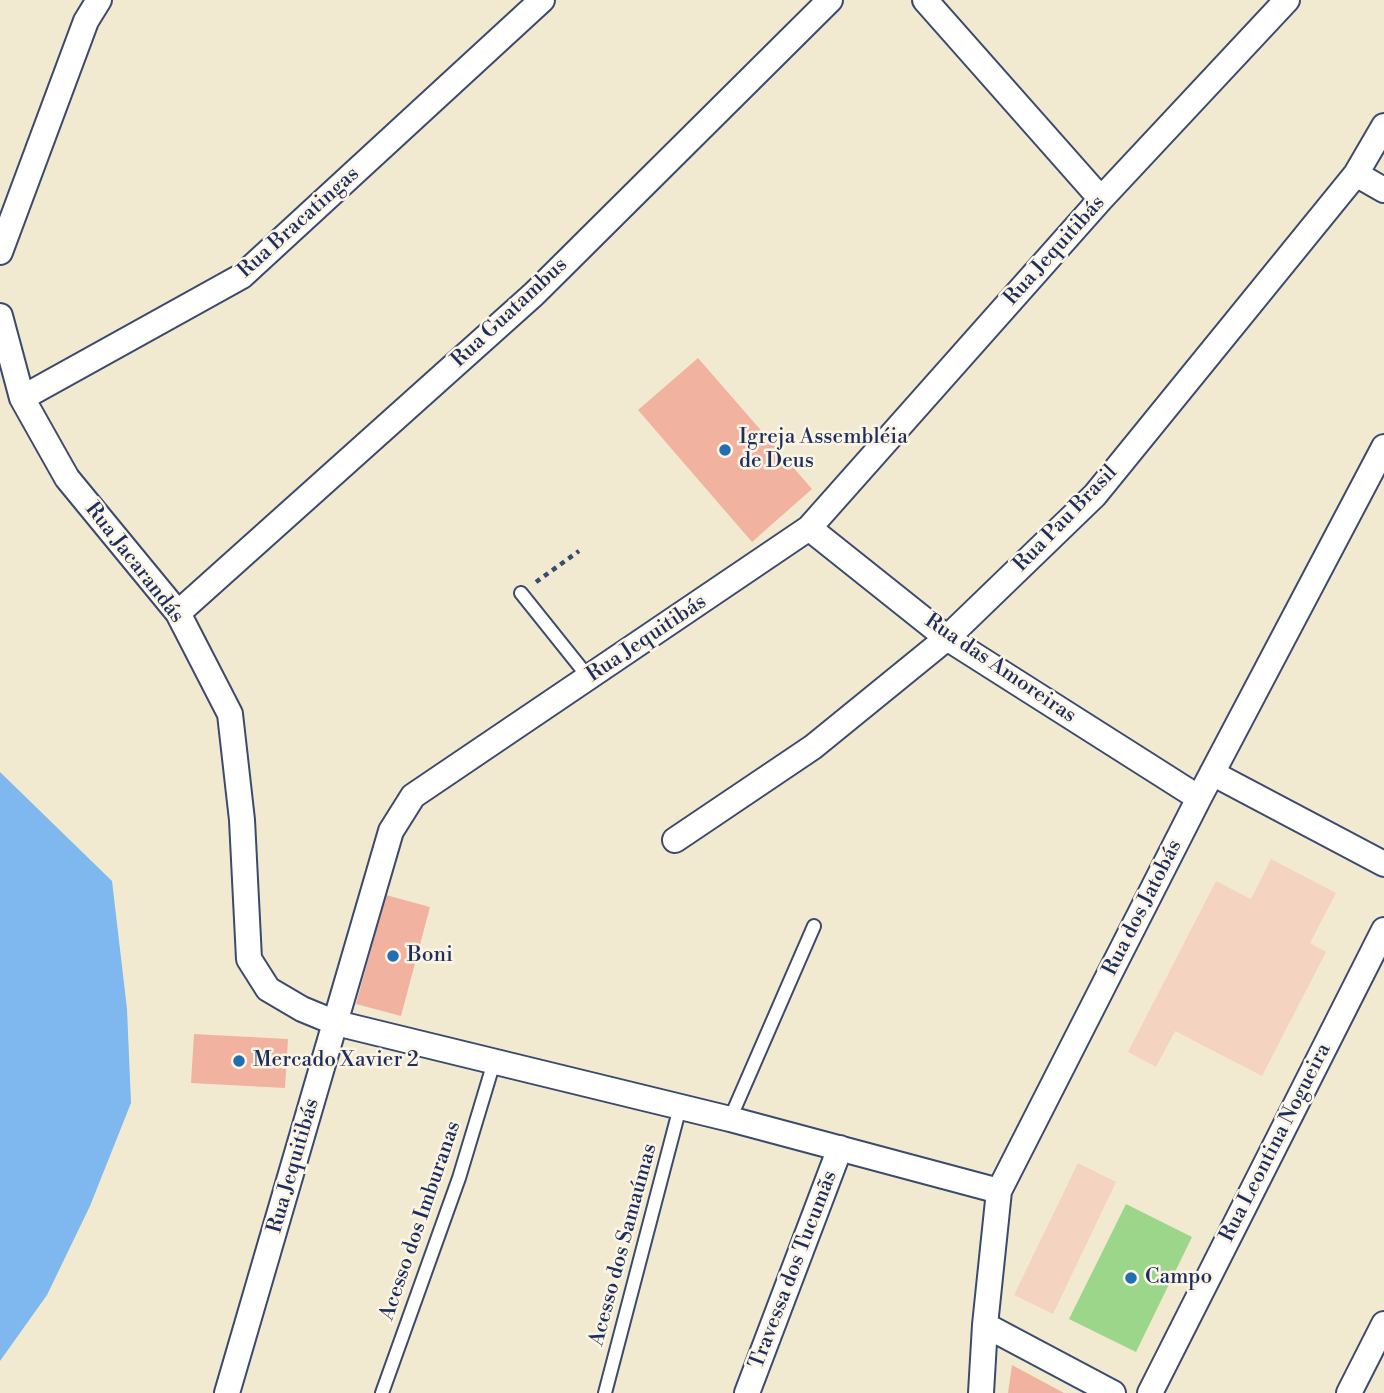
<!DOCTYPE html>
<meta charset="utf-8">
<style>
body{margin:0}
canvas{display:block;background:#f2ead0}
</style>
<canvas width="1384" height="1393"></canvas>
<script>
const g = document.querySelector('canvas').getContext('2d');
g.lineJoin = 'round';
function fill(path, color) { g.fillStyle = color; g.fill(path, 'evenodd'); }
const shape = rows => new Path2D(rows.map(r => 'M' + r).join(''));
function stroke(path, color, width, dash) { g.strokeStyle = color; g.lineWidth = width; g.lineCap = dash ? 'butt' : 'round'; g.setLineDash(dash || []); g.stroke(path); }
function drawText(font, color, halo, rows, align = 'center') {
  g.font = font + ' "Libre Bodoni",serif'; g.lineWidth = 5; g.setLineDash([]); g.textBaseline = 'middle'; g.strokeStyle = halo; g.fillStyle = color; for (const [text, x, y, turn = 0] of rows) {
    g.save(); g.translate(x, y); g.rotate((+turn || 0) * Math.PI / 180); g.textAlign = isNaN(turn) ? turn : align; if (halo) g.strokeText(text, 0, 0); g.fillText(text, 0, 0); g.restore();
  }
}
const built = shape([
 [1271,859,1336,893,1310,943,1326,952,1262,1076,1175,1031,1156,1067,1128,1052,1216,881,1251,899],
 [1078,1163,1116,1182,1053,1314,1014,1295]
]);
const green = shape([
 [1126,1204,1192,1237,1136,1352,1069,1319]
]);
const water = shape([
 [0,772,112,881,127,1009,131,1103,90,1206,47,1295,0,1361]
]);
const building = shape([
 [698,358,812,489,752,542,638,410],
 [386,895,430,907,401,1016,356,1004],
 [194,1034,288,1039,285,1088,191,1083],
 [1012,1365,1064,1393,1008,1393]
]);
const path = shape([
 [536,582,579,551]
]);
const lane = shape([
 [521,593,589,678],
 [730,1119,814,926],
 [382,1393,459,1178,494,1062],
 [605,1393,680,1107]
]);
const street = shape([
 [925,0,1101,199],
 [1356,174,1384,190],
 [0,252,86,21,99,0],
 [0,316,22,398,67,478,178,613,230,714,242,820,249,959,268,989,302,1009,336,1023,730,1119,999,1191],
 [22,398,242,276,542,0],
 [809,528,947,638,1199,798],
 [178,613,534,294,830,0],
 [1212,773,1384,864],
 [675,840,813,747,947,638,1095,495,1356,174,1384,126],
 [985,1325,1113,1393],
 [227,1393,391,831,413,796,809,528,1101,199,1287,0],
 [747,1393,840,1148],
 [981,1393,985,1325,999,1191,1199,798,1384,447],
 [1150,1393,1384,930],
 [1349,1393,1384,1324]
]);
const markers = [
 [725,450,7,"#1f6fb2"],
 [393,956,7,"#1f6fb2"],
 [239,1061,7,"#1f6fb2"],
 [1131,1278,7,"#1f6fb2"]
];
const streetNames = [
 ["Rua Bracatingas",299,223,-42],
 ["Rua Jequitibás",1055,251,-48],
 ["Rua Guatambus",510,313,-43],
 ["Rua Pau Brasil",1066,519,-46],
 ["Rua Jacarandás",134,563,52],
 ["Rua Jequitibás",647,639,-34],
 ["Rua das Amoreiras",1000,669,34],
 ["Rua dos Jatobás",1143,908,-63],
 ["Rua Leontina Nogueira",1276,1143,-63],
 ["Rua Jequitibás",294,1166,-74],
 ["Acesso dos Imburanas",421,1221,-71],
 ["Acesso dos Samaúmas",624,1245,-75],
 ["Travessa dos Tucumãs",794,1270,-69]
];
const poiNames = [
 ["Igreja Assembléia",739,438],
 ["de Deus",739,462],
 ["Boni",407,956],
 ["Mercado Xavier 2",253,1061],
 ["Campo",1145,1278]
];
fill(built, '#f4d3c1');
fill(green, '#9cd68a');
fill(water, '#7fb7ef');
fill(building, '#f2b2a0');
stroke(lane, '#3b4b6f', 16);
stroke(street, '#3b4b6f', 28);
stroke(path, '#3b4b6f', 4.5, [5, 5]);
stroke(lane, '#fff', 12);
stroke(street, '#fff', 24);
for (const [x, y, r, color] of markers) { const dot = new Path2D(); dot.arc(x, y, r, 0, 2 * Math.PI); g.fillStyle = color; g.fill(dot); stroke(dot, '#fcf5e5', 2.5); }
drawText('21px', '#1b2f5e', '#fcf5e5', streetNames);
drawText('21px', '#1b2f5e', '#fcf5e5', poiNames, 'left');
</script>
